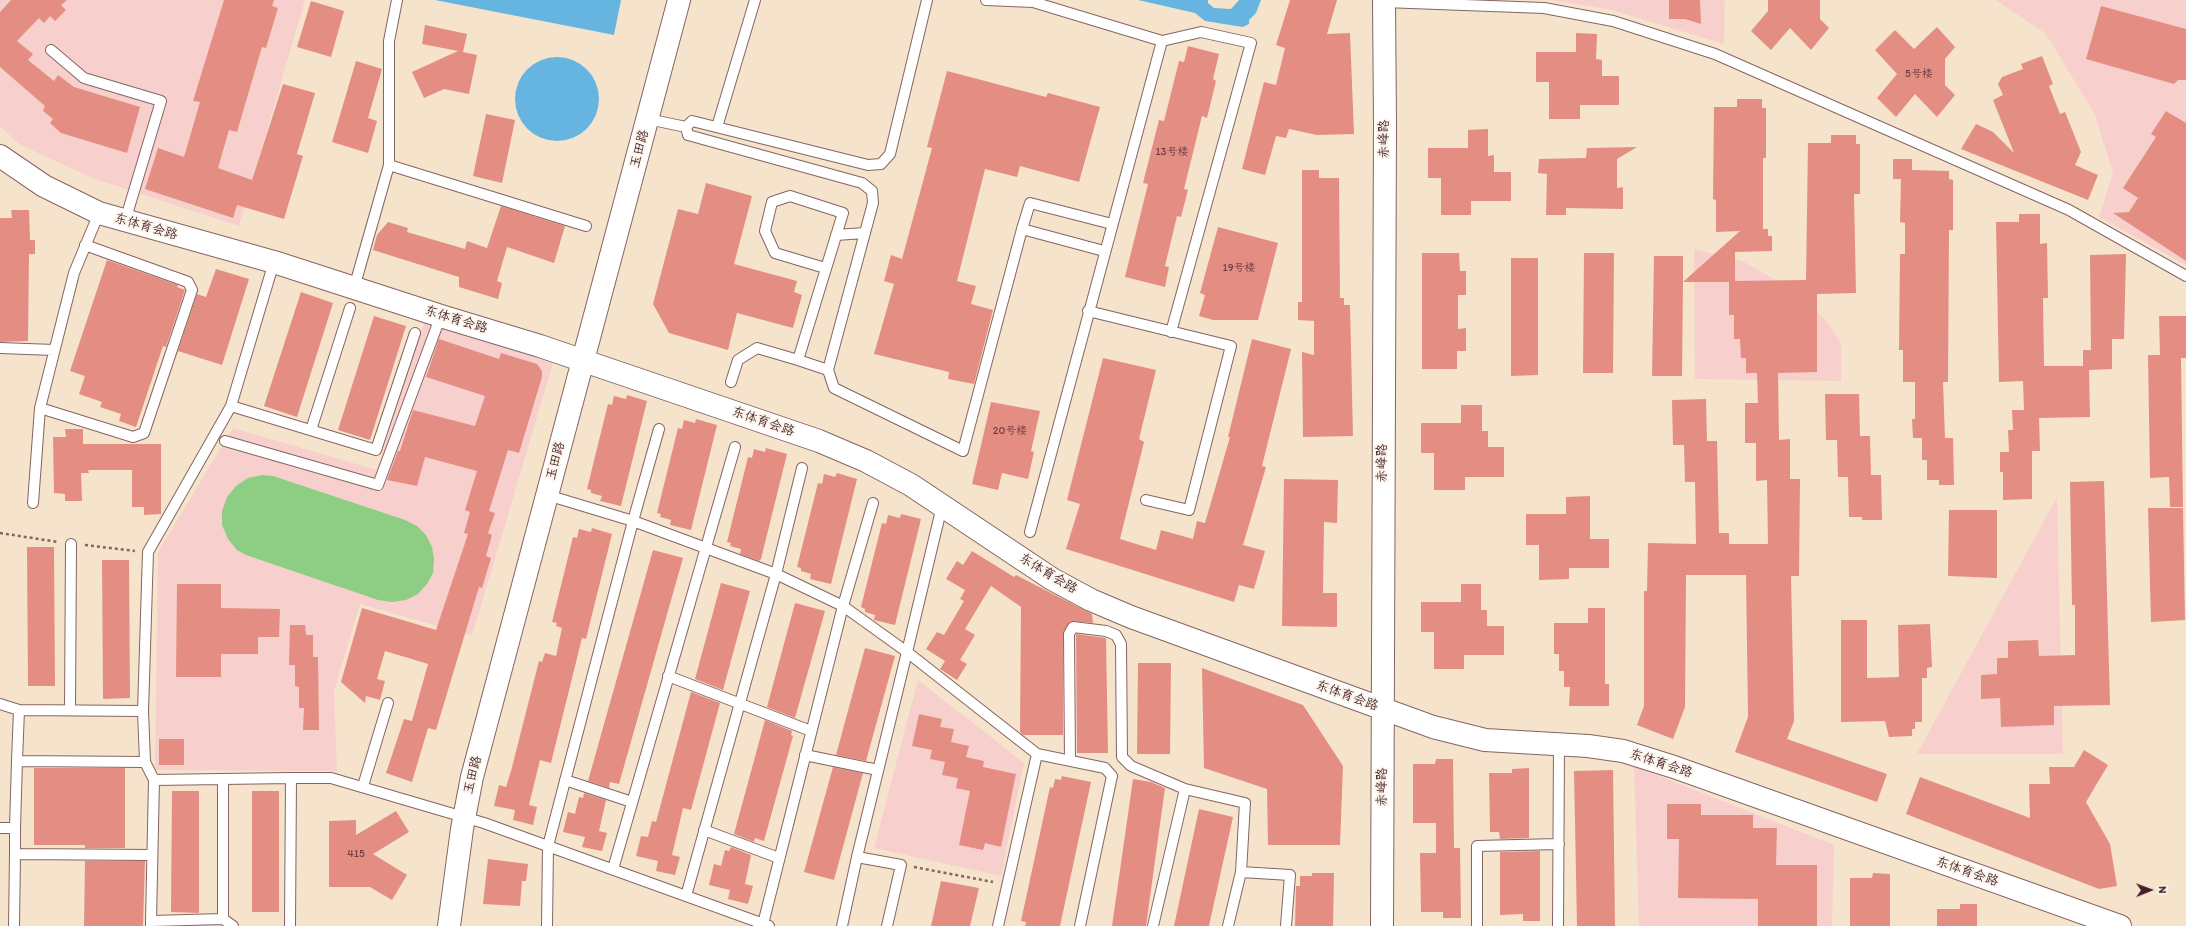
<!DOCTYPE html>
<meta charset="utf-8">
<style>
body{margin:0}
#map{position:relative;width:2186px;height:926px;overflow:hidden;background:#f6e3cb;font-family:Itim,sans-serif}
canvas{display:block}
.north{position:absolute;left:2130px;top:870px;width:40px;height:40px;-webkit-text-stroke:3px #fbf7ec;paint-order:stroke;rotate:89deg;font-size:11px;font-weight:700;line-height:16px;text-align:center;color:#4a1f2b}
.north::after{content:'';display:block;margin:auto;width:14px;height:18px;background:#4a1f2b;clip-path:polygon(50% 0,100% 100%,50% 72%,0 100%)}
</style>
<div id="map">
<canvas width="2186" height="926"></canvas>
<div class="north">N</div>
</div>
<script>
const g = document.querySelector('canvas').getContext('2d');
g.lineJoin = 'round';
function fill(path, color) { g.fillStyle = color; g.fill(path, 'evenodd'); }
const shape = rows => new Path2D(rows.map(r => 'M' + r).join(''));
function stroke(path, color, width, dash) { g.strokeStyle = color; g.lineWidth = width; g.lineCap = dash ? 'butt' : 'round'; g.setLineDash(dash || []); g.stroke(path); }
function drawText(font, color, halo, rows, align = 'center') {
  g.font = font + ' Itim,"LXGW WenKai TC",sans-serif'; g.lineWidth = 4; g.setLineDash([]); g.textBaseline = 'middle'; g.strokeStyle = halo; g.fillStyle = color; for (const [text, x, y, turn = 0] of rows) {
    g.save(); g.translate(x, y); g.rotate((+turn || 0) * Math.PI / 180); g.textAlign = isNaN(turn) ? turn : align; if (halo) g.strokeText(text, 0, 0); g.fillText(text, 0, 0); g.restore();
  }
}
const built = shape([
 [0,0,305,0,239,226,92,178,19,144,0,126],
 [1552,0,1725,0,1724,44,1612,10],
 [1996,0,2186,0,2186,265,2099,217,2113,173,2095,115,2046,34],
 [1694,249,1742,261,1787,286,1825,319,1841,343,1841,381,1695,379],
 [424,323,554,360,472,636,360,604,334,691,337,771,155,770,158,552,233,428,377,470],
 [2057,497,2063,754,1917,754],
 [918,680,1024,763,1001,876,874,848],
 [1634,766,1834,845,1832,926,1639,926]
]);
const green = shape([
 [262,475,273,476,405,520,417,526,426,535,432,547,434,559,433,573,427,584,418,594,406,600,392,602,378,600,246,555,237,550,228,539,222,525,222,511,227,497,236,486,248,478]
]);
const water = shape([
 [435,0,621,0,614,35],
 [1138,0,1208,0,1208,3,1214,8,1231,9,1239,0,1261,0,1256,13,1249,20,1249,24,1243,27,1205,21,1195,13],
 '515 99a42 42 0 1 1 84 0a42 42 0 1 1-84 0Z'
]);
const building = shape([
 [11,0,67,0,61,5,66,10,55,21,50,16,44,23,39,18,17,41,33,54,28,60,54,81,58,75,74,87,140,107,127,153,61,133,50,123,53,119,43,111,45,106,0,67,0,12],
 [224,0,274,0,272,6,278,8,266,48,262,47,237,132,229,130,218,168,252,180,283,84,315,93,297,154,303,156,284,219,237,205,233,218,145,189,158,148,184,157,200,102,193,101],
 [1290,0,1337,0,1327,34,1350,33,1354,134,1317,135,1289,129,1286,138,1276,136,1265,175,1242,169,1264,82,1276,85,1285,48,1276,45],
 [1669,0,1700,0,1701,24,1685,19,1669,19],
 [1768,0,1820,0,1820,19,1829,28,1811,50,1790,28,1771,50,1751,31,1768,11],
 [311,1,344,11,331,57,297,47],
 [2101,6,2186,29,2186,80,2178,80,2174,84,2086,59],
 [425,25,467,34,463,52,477,55,469,94,444,89,424,98,412,72,458,51,422,44],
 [1937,27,1955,47,1945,59,1945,85,1955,95,1937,117,1915,94,1896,117,1877,98,1897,74,1875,50,1895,30,1914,49],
 [1576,33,1597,34,1596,59,1602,60,1602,76,1619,76,1619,105,1580,105,1580,119,1549,119,1549,82,1536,82,1536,52,1576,52],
 [1188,46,1219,54,1213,79,1216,81,1207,118,1202,116,1184,189,1188,190,1181,217,1177,216,1165,266,1169,267,1165,287,1125,277,1148,184,1143,183,1159,120,1164,121,1179,61,1184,62],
 [2042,56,2053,84,2049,86,2060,114,2065,112,2081,152,2075,165,2098,175,2088,200,1961,149,1976,124,1993,132,2014,153,1993,100,2003,95,1998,84,2002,77,2023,69,2021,64],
 [356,61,382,69,368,118,377,121,368,153,332,142],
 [947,71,1046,97,1048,93,1100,107,1079,182,1020,166,1017,177,985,169,957,281,976,286,971,304,993,310,974,384,948,379,949,372,874,354,894,284,884,281,891,255,902,259,932,148,927,147],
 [1737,99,1762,99,1762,108,1766,108,1766,158,1763,158,1763,229,1768,229,1768,236,1772,236,1772,251,1735,252,1735,281,1806,280,1808,143,1831,143,1831,135,1856,135,1856,144,1860,144,1860,194,1854,194,1856,293,1817,294,1817,372,1778,373,1779,440,1790,439,1790,479,1800,479,1799,576,1791,576,1794,721,1787,739,1887,774,1877,802,1735,752,1748,717,1746,575,1686,575,1685,707,1673,739,1637,725,1644,706,1644,591,1647,591,1648,543,1696,544,1695,482,1685,482,1684,445,1673,445,1672,400,1706,399,1707,441,1717,441,1719,533,1729,533,1729,544,1768,544,1767,480,1756,481,1756,443,1745,443,1745,403,1758,403,1757,373,1746,373,1746,358,1741,358,1740,339,1734,339,1734,315,1729,315,1729,282,1683,282,1682,376,1652,376,1654,256,1683,256,1683,282,1740,231,1716,232,1716,200,1713,199,1714,107,1737,107],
 [2166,111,2186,123,2186,261,2113,213,2129,212,2138,198,2123,188,2156,137,2151,134],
 [486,114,515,120,502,183,473,176],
 [1488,129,1488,156,1494,155,1494,172,1511,172,1511,201,1471,201,1471,215,1441,215,1441,178,1428,178,1428,148,1468,148,1468,130],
 [1637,147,1617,159,1617,188,1623,187,1623,209,1566,208,1566,215,1546,215,1547,174,1538,173,1539,159,1586,158,1587,148],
 [1893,159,1912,159,1912,170,1949,171,1949,179,1953,180,1953,230,1949,230,1948,382,1943,382,1945,438,1953,438,1954,485,1939,485,1939,480,1927,480,1927,460,1922,460,1922,438,1913,438,1912,419,1915,419,1915,382,1903,382,1903,350,1899,350,1900,254,1905,254,1905,223,1900,222,1901,179,1893,179],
 [1302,170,1319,170,1319,178,1339,178,1340,298,1344,298,1344,305,1350,305,1353,436,1303,437,1302,352,1314,355,1314,321,1298,320,1298,302,1302,302],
 [706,183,752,196,734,264,797,281,794,292,802,295,793,328,737,313,728,350,669,333,653,304,678,209,698,214],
 [501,206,565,226,554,263,507,247,497,281,502,283,498,299,459,287,459,277,373,250,377,235,388,222,408,228,407,232,465,249,467,241,487,248],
 [11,210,29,210,30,240,35,240,35,254,29,254,28,341,0,342,0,218,12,218],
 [2019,214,2040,214,2040,244,2047,243,2048,298,2043,298,2044,366,2083,366,2083,350,2091,350,2090,255,2126,254,2124,339,2112,339,2112,369,2089,370,2090,417,2039,418,2040,451,2032,451,2032,499,2003,500,2003,472,2000,472,2000,452,2009,452,2008,430,2013,430,2012,410,2024,410,2023,381,1999,382,1996,222,2019,222],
 [1218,227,1278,243,1258,320,1213,320,1199,316,1205,295,1200,293],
 [1422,253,1459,253,1460,271,1466,271,1466,295,1458,295,1458,329,1466,328,1466,351,1457,351,1457,369,1422,369],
 [1584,253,1614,253,1613,373,1583,373],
 [1511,258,1538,258,1538,375,1511,376],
 [107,260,178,285,177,287,185,290,166,347,163,346,136,427,119,421,121,414,100,407,102,402,79,394,85,376,70,371],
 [216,269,249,279,222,365,178,351,197,294,206,297],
 [301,292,333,303,297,417,264,406],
 [374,316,406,326,370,440,338,430],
 [2159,316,2186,316,2186,358,2181,358,2183,507,2170,507,2169,477,2150,478,2148,355,2160,355],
 [439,339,499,359,501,353,537,364,542,371,542,377,519,453,508,450,489,511,495,513,488,533,492,535,486,556,491,558,482,588,479,587,436,730,428,728,412,782,386,773,404,719,412,721,428,664,385,651,377,679,385,681,380,700,366,696,365,703,341,682,362,608,436,630,468,534,464,533,470,512,465,510,477,471,425,457,417,486,387,480,398,451,400,451,413,410,475,426,485,396,426,377],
 [1252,339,1291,349,1262,466,1266,467,1243,545,1265,551,1254,589,1239,585,1234,602,1066,549,1080,504,1067,500,1103,358,1156,370,1139,439,1144,442,1120,539,1156,550,1161,530,1193,539,1197,521,1205,523,1230,437,1228,437],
 [1825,394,1859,394,1860,436,1870,436,1871,475,1881,475,1882,520,1862,520,1862,517,1849,517,1848,477,1838,477,1837,440,1826,440],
 [627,395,647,401,621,506,600,501,602,496,591,493,591,490,587,489,608,404,612,405,614,396,626,399],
 [991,402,1040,411,1031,451,1034,452,1028,479,1002,473,998,490,972,484],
 [1461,405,1482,405,1482,431,1488,431,1488,447,1504,447,1504,477,1465,477,1465,490,1434,490,1434,453,1421,453,1421,423,1461,423],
 [696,419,717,425,691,530,670,525,671,520,660,517,661,514,657,513,678,428,682,429,684,420,695,423],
 [65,429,83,429,83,444,161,444,161,514,144,515,144,507,132,507,132,470,88,470,89,473,81,473,82,501,65,501,65,494,54,493,53,437,66,437],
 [766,448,787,454,761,559,759,561,740,554,741,549,730,546,731,543,727,542,748,457,752,458,754,449,765,452],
 [837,473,857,479,831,584,810,579,811,574,801,571,801,568,797,567,818,483,822,484,824,474,835,477],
 [1284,479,1338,480,1337,523,1324,522,1323,593,1337,593,1337,627,1282,626],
 [2104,481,2110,705,2054,706,2054,725,2001,727,2000,698,1981,699,1981,675,1997,674,1997,658,2008,658,2008,641,2038,640,2039,656,2075,655,2075,605,2072,605,2070,482],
 [1590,496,1590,539,1609,539,1609,568,1569,568,1569,579,1539,580,1539,545,1526,545,1526,514,1566,514,1566,497],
 [2148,508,2183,508,2185,620,2151,622],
 [1949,510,1997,510,1997,578,1948,576],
 [901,514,921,519,895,625,874,620,875,615,865,612,865,609,861,607,882,523,886,524,888,515,900,518],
 [592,528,612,534,586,639,582,638,551,763,540,760,529,805,537,807,533,825,513,820,515,810,494,806,499,785,506,787,511,771,539,661,542,662,545,653,556,656,562,628,556,626,557,623,552,622,573,537,577,538,579,529,591,532],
 [27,547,54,547,55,686,28,686],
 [653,550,683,558,619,784,610,782,609,788,588,781],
 [972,551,1014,577,1016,575,1092,614,1093,623,1070,621,1063,634,1063,735,1023,735,1020,732,1021,607,991,586,965,629,975,635,960,660,967,664,957,680,940,669,945,661,926,649,937,632,944,635,964,601,960,599,965,590,946,579,957,561,963,565],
 [102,560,129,560,130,698,103,699],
 [721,583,750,591,723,690,695,679],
 [177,584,221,584,221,608,280,609,279,637,258,637,258,654,221,654,221,677,176,677],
 [1461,584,1481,584,1481,610,1487,610,1487,626,1504,626,1504,655,1464,655,1464,669,1434,669,1434,632,1421,632,1421,602,1461,602],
 [795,603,825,611,795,718,767,707],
 [1588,608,1605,608,1605,684,1609,684,1609,706,1569,706,1570,687,1564,687,1564,671,1559,671,1559,654,1554,654,1554,623,1588,623],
 [1841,620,1867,620,1867,678,1899,677,1898,625,1930,624,1932,667,1927,668,1927,678,1922,678,1922,722,1915,722,1915,729,1912,729,1912,736,1889,737,1885,721,1841,722],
 [290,625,305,625,306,635,313,635,313,657,318,657,319,730,303,730,304,708,299,708,299,687,295,686,295,665,289,665],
 [1076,634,1106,638,1108,753,1077,753],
 [865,648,895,656,866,761,836,755],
 [1138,663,1171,663,1170,754,1137,754],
 [1202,668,1303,705,1343,766,1340,845,1268,845,1267,789,1204,768],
 [691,692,720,703,691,810,683,808,672,855,680,857,675,875,656,871,658,861,636,856,641,836,648,837,652,821,656,822],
 [919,714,942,719,940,727,954,729,951,742,969,746,966,757,984,761,983,767,1016,774,1001,847,985,843,983,850,959,845,970,791,956,788,958,778,942,775,945,762,930,759,932,750,912,746],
 [765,720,792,731,791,735,793,736,764,841,755,838,754,842,734,834],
 [159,739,184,739,184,765,159,765],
 [2084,750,2108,765,2086,802,2110,844,2117,886,2099,889,1906,814,1920,777,2030,818,2029,784,2050,784,2049,767,2074,767],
 [1436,759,1453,759,1454,848,1460,848,1461,918,1443,918,1443,912,1421,912,1420,853,1436,853,1436,823,1413,823,1413,764,1435,764],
 [833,767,863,773,834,880,804,872],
 [34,768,125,768,125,848,85,848,85,845,34,845],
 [1529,768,1529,838,1500,839,1499,832,1490,832,1489,773,1512,773,1512,769],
 [1613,770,1615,926,1577,926,1574,771],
 [1062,776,1091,782,1060,926,1025,926,1026,922,1021,921,1050,787,1053,788,1055,779,1061,780],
 [1133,779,1151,782,1165,788,1146,926,1112,926],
 [172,791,199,791,199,913,171,912],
 [252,791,279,791,279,912,252,912],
 [584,793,606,800,599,831,607,833,602,851,582,847,585,837,563,832,568,812,575,814,579,797,583,798],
 [1667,804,1701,804,1701,815,1753,815,1753,828,1777,828,1776,865,1817,865,1817,926,1758,926,1758,899,1678,898,1679,839,1667,839],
 [1199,809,1233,817,1209,926,1174,926],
 [396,811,409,832,373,854,407,875,392,900,370,887,329,887,329,821,356,820,356,835],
 [731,847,751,855,745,884,753,886,748,904,728,899,730,890,709,885,714,864,721,866,725,850,729,851],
 [1540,851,1540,921,1523,921,1523,914,1500,915,1500,852],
 [488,859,528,864,526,881,522,881,520,906,483,904],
 [85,861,145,861,143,926,84,926],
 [1312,873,1334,873,1333,926,1295,926,1296,886,1300,886,1300,876,1312,876],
 [1873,873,1890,874,1890,926,1850,926,1850,878,1872,878],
 [941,881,979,888,970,926,931,926],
 [1960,904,1977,904,1977,926,1937,926,1937,909,1960,909]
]);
const path = shape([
 [0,533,58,542],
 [85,545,135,551],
 [914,867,993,882]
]);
const service = shape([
 [927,0,890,154,881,164,868,165,692,121,686,127,688,135,862,183,872,191,873,203,828,370,834,388,963,451,1022,229,1104,251],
 [986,0,1033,2,1162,41,1030,532],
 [1384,2,1544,8,1613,21,1715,54,2069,210,2186,276],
 [1162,41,1201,32,1251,43,1171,332],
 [51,50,84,78,161,101,125,221],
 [648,119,686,127],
 [717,127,755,0],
 [389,165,389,41,397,0],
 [1022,229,1030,203,1112,224],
 [836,235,865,233],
 [825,268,775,253,765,231,772,202,790,196,843,213,798,360,828,370],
 [354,288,389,165,586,226],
 [1088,311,1231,346,1189,510,1146,500],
 [0,348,54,350],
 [731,382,738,360,757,348,798,360],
 [231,406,376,450,415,333],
 [40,408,133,437,144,433,192,290,188,282,85,245],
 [311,430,350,308],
 [225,441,378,485,437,326,444,317],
 [547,495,633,521,776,574,843,606,907,652,857,857],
 [33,503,40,408,74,273,99,213],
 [942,506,907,652,1037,754],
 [668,676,811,731],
 [0,704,19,710],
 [70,710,71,544],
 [143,711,19,710,17,761,145,762],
 [805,755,878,770],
 [1070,761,1069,634,1073,627,1106,631,1116,635,1121,644,1122,757,1131,766,1185,789],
 [154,780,145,762,143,711,148,552,231,406,274,262],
 [565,780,632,802],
 [363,786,388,703],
 [0,828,15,828,15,854],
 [15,828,17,761],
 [704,830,779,858],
 [613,869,735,447],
 [686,896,776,574,802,468],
 [223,919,223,779],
 [151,921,154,780,291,778],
 [763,924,843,606,873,503],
 [14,926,15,854,152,855],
 [151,926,151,921,223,919,233,926],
 [290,926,291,778,331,778,484,823,769,926],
 [547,926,548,846,633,521,659,429],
 [842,926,857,857,901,865,887,926],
 [998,926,1037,754,1105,768,1112,776,1080,926],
 [1153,926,1185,789,1245,803,1241,872],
 [1228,926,1241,872,1290,875,1286,926],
 [1477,926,1477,846,1559,844],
 [1558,926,1559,744]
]);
const tertiary = shape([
 [0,156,44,186,99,213,274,262,444,317,540,346,819,441,866,461,911,485,1052,579,1091,600,1131,617,1433,727,1485,740,1588,746,1623,751,1674,767,2120,926],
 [449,926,462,829,472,777,679,0],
 [1382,926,1385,124,1384,0]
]);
const numberNames = [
 ["5号楼",1919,74],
 ["13号楼",1172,152],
 ["19号楼",1239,268],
 ["20号楼",1010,431],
 ["415",356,854]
];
const streetNames = [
 ["赤峰路",1385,139,-90],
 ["玉田路",640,149,-75],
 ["东体育会路",146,227,16],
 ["东体育会路",456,320,17],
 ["东体育会路",763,422,19],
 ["玉田路",556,461,-75],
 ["赤峰路",1383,463,-90],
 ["东体育会路",1048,574,31],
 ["东体育会路",1347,696,20],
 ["东体育会路",1661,764,18],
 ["玉田路",473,775,-76],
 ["赤峰路",1383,787,-90],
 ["东体育会路",1967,872,19]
];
fill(built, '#f7d0cd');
fill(green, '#8dcd84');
fill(water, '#66b5e1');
fill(building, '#e48e83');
stroke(service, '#866463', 12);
stroke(tertiary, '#866463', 24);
stroke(path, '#866463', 2.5, [3, 3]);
stroke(service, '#fff', 10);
stroke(tertiary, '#fff', 22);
drawText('11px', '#703b41', null, numberNames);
drawText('13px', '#4a1f2b', '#fbf7ec', streetNames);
</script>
